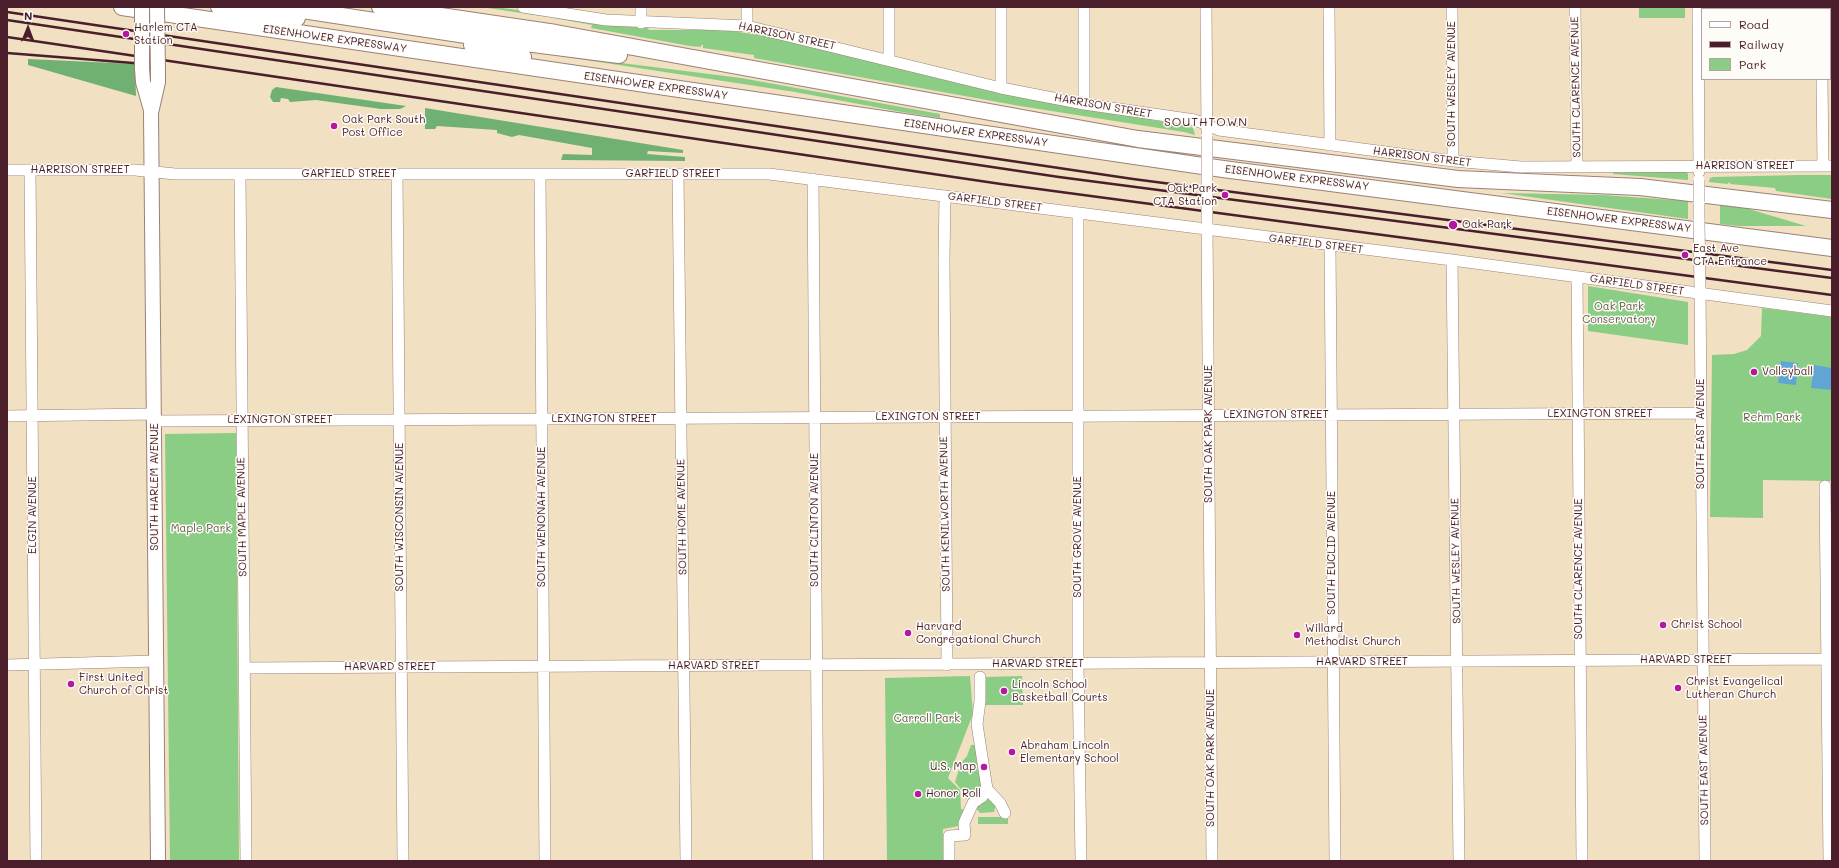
<!DOCTYPE html>
<style>
body{margin:0}
#map{position:relative;width:1839px;height:868px;overflow:hidden;background:#f1e0c2;font-family:Mali,sans-serif}
canvas{display:block}
.frame{position:absolute;inset:0;border:8px solid #4a1f2b;pointer-events:none}
.legend{position:absolute;left:1701px;top:8px;width:130px;height:72px;box-sizing:border-box;background:#fdfcf7;border:1px solid #b5a4a5;margin:0;padding:5px 7px;list-style:none;font-size:12px;color:#4a1f2b}
.legend li{display:flex;align-items:center;gap:8px;height:20px}
.legend b{width:20px;border:1px solid #b5a4a5}
.north{position:absolute;left:8px;top:8px;width:40px;height:40px;-webkit-text-stroke:3px #fdfcf7;paint-order:stroke;rotate:1deg;font-size:11px;font-weight:700;line-height:16px;text-align:center;color:#4a1f2b}
.north::after{content:'';display:block;margin:auto;width:14px;height:18px;background:#4a1f2b;clip-path:polygon(50% 0,100% 100%,50% 72%,0 100%)}
</style>
<div id="map">
<canvas width="1839" height="868"></canvas>
<div class="frame"></div>
<ul class="legend">
<li><b style="height:5px;background:#fff"></b>Road</li>
<li><b style="height:5px;background:#4a1f2b"></b>Railway</li>
<li><b style="height:11px;background:#8bcd85"></b>Park</li>
</ul>
<div class="north">N</div>
</div>
<script>
const g = document.querySelector('canvas').getContext('2d');
g.lineJoin = 'round';
function fill(path, color) { g.fillStyle = color; g.fill(path, 'evenodd'); }
const shape = rows => new Path2D(rows.map(r => 'M' + r).join(''));
function stroke(path, color, width, dash) { g.strokeStyle = color; g.lineWidth = width; g.lineCap = dash ? 'butt' : 'round'; g.setLineDash(dash || []); g.stroke(path); }
function drawText(font, color, halo, rows, align = 'center') {
  g.font = font + ' Mali,sans-serif'; g.lineWidth = 3; g.setLineDash([]); g.textBaseline = 'middle'; g.strokeStyle = halo; g.fillStyle = color; for (const [text, x, y, turn = 0] of rows) {
    g.save(); g.translate(x, y); g.rotate((+turn || 0) * Math.PI / 180); g.textAlign = isNaN(turn) ? turn : align; if (halo) g.strokeText(text, 0, 0); g.fillText(text, 0, 0); g.restore();
  }
}
const green = shape([
 [481,7,495,7,540,13,590,23,648,28,649,30,726,30,778,38,1152,119,1152,120,1190,126,1193,128,1195,135,1184,132,1020,106,754,58,754,55,703,48,703,45,701,45,701,47,690,46,591,28,592,25,548,17],
 [1639,7,1685,7,1685,18,1639,18],
 [534,52,741,78,940,114,940,118,896,111,795,92],
 [1315,147,1455,166,1686,171,1688,174,1688,180,1613,174,1613,172,1463,167],
 [1799,175,1832,175,1832,199,1776,191,1775,188,1730,184,1730,182,1727,184,1709,182,1710,178,1713,177],
 [1502,193,1603,195,1688,201,1688,219],
 [1720,205,1742,207,1806,226,1739,226,1720,224],
 [1588,286,1688,302,1688,345,1588,331],
 [1762,308,1832,317,1832,481,1763,480,1763,518,1710,517,1712,355,1734,354,1747,350,1761,336],
 [236,433,239,861,170,861,165,434],
 [970,676,973,714,948,778,960,790,961,809,969,810,969,824,943,829,943,861,887,861,885,678],
 [1022,676,1023,705,985,705,985,677],
 [971,745,975,745,978,771,981,777,982,797,993,801,996,804,994,812,980,813,955,782,961,763,967,756],
 [978,817,1008,817,1008,824,978,824]
]);
const forest = shape([
 [28,59,135,64,136,96,28,65],
 [276,87,406,106,400,109,381,109,316,100,290,102,288,99,281,98,280,102,273,102,270,97,272,90],
 [425,108,683,150,683,153,648,151,647,154,685,157,685,161,561,160,563,154,592,155,592,148,519,135,512,137,497,133,497,130,437,126,435,129,425,129]
]);
const water = shape([
 [1781,361,1798,363,1796,385,1778,383],
 [1814,365,1832,368,1832,390,1811,388]
]);
const minor = shape([
 [523,7,606,20,747,26,1001,88,1084,104,1195,120,1219,130,1453,161,1521,167,1832,166],
 [641,7,641,23],
 [747,7,747,26],
 [889,7,889,60],
 [1001,7,1001,88],
 [1206,7,1207,132],
 [1329,7,1330,145],
 [1452,7,1453,161],
 [1575,7,1577,167],
 [1698,7,1699,172],
 [1822,7,1822,9],
 [1822,79,1823,166],
 [1084,104,1084,7],
 [7,170,135,170,175,174,769,174,1452,260,1832,311],
 [30,170,36,861],
 [240,174,246,861],
 [397,174,403,861],
 [540,174,545,861],
 [678,174,686,861],
 [813,179,818,861],
 [945,196,944,260,947,665],
 [1699,202,1699,221],
 [1078,213,1078,664,1081,861],
 [1207,224,1212,861],
 [1330,246,1335,861],
 [1452,260,1459,861],
 [1577,277,1582,861],
 [1700,288,1705,861],
 [7,416,154,414],
 [154,421,1701,413],
 [1825,486,1829,861],
 [7,665,156,661],
 [244,668,1832,659],
 [987,789,1000,803,1005,813],
 [949,861,949,836,965,835,964,823,973,803,982,797,987,789,977,724,980,701,980,677]
]);
const major = shape([
 [142,68,143,82,151,110],
 [158,71,158,82,151,113,158,861]
]);
const highway = shape([
 [122,7,1223,169,1832,248],
 [219,7,297,18],
 [283,7,479,37,619,55],
 [380,7,556,33,1138,139,1458,179,1640,187,1832,210],
 [472,45,523,57]
]);
const rail = shape([
 [7,12,1133,179,1832,270],
 [7,20,1059,177,1832,278],
 [7,37,1001,184,1832,295],
 [7,53,146,64]
]);
const minorBridge = shape([
 [1699,180,1699,202],
 [1699,221,1700,288],
 [1207,224,1207,136]
]);
const majorBridge = shape([
 [142,7,142,68],
 [157,7,158,71]
]);
const markers = [
 [126,34,4,"#b5179e"],
 [334,126,4,"#b5179e"],
 [1225,195,4,"#b5179e"],
 [1453,225,5,"#b5179e"],
 [1685,255,4,"#b5179e"],
 [1754,372,4,"#b5179e"],
 [1663,625,4,"#b5179e"],
 [908,633,4,"#b5179e"],
 [1297,635,4,"#b5179e"],
 [71,684,4,"#b5179e"],
 [1678,688,4,"#b5179e"],
 [1004,691,4,"#b5179e"],
 [1012,752,4,"#b5179e"],
 [984,767,4,"#b5179e"],
 [918,794,4,"#b5179e"]
];
const poiNames = [
 ["Harlem CTA",134,28],
 ["Station",134,41],
 ["Oak Park South",342,120],
 ["Post Office",342,133],
 ["Oak Park",1217,189,"right"],
 ["CTA Station",1217,202,"right"],
 ["Oak Park",1462,225],
 ["East Ave",1693,249],
 ["CTA Entrance",1693,262],
 ["Volleyball",1762,372],
 ["Christ School",1671,625],
 ["Harvard",916,627],
 ["Congregational Church",916,640],
 ["Willard",1305,629],
 ["Methodist Church",1305,642],
 ["First United",79,678],
 ["Church of Christ",79,691],
 ["Christ Evangelical",1686,682],
 ["Lutheran Church",1686,695],
 ["Lincoln School",1012,685],
 ["Basketball Courts",1012,698],
 ["Abraham Lincoln",1020,746],
 ["Elementary School",1020,759],
 ["U.S. Map",976,767,"right"],
 ["Honor Roll",926,794]
];
const streetNames = [
 ["HARRISON STREET",787,36,12],
 ["EISENHOWER EXPRESSWAY",335,39,8],
 ["SOUTH WESLEY AVENUE",1452,84,-90],
 ["EISENHOWER EXPRESSWAY",656,86,8],
 ["SOUTH CLARENCE AVENUE",1576,87,-91],
 ["HARRISON STREET",1103,106,10],
 ["EISENHOWER EXPRESSWAY",976,133,8],
 ["HARRISON STREET",1422,157,7],
 ["HARRISON STREET",1745,166],
 ["HARRISON STREET",80,170],
 ["GARFIELD STREET",349,174],
 ["GARFIELD STREET",673,174],
 ["EISENHOWER EXPRESSWAY",1297,178,7],
 ["GARFIELD STREET",995,202,7],
 ["EISENHOWER EXPRESSWAY",1619,220,7],
 ["GARFIELD STREET",1316,244,7],
 ["GARFIELD STREET",1637,285,8],
 ["LEXINGTON STREET",1600,414],
 ["LEXINGTON STREET",1276,415],
 ["LEXINGTON STREET",928,417],
 ["LEXINGTON STREET",604,419],
 ["LEXINGTON STREET",280,420],
 ["SOUTH OAK PARK AVENUE",1209,434,-90],
 ["SOUTH EAST AVENUE",1701,434,-90],
 ["SOUTH HARLEM AVENUE",155,487,-90],
 ["SOUTH KENILWORTH AVENUE",945,514,-91],
 ["ELGIN AVENUE",33,515,-90],
 ["SOUTH MAPLE AVENUE",242,517,-91],
 ["SOUTH WISCONSIN AVENUE",400,517,-90],
 ["SOUTH WENONAH AVENUE",542,517,-90],
 ["SOUTH HOME AVENUE",682,517,-91],
 ["SOUTH CLINTON AVENUE",815,520,-90],
 ["SOUTH GROVE AVENUE",1078,537,-90],
 ["SOUTH EUCLID AVENUE",1332,553,-90],
 ["SOUTH WESLEY AVENUE",1456,561,-91],
 ["SOUTH CLARENCE AVENUE",1579,569,-90],
 ["HARVARD STREET",1686,660],
 ["HARVARD STREET",1362,662],
 ["HARVARD STREET",1038,664],
 ["HARVARD STREET",714,666],
 ["HARVARD STREET",390,667],
 ["SOUTH OAK PARK AVENUE",1211,758,-90],
 ["SOUTH EAST AVENUE",1704,770,-91]
];
const parkNames = [
 ["Oak Park",1619,307],
 ["Conservatory",1619,320],
 ["Rehm Park",1772,418],
 ["Maple Park",201,529],
 ["Carroll Park",927,719]
];
const neighbourhoodNames = [
 ["SOUTHTOWN",1206,122]
];
fill(green, '#8bcd85');
fill(forest, '#70b072');
fill(water, '#5fa6d5');
stroke(minor, '#9e8076', 12);
stroke(major, '#9e8076', 16);
stroke(highway, '#9e8076', 18);
stroke(minor, '#fff', 11);
stroke(major, '#fff', 14);
stroke(highway, '#fff', 16);
stroke(rail, '#4a1f2b', 2.5);
stroke(minorBridge, '#9e8076', 12, []);
stroke(majorBridge, '#9e8076', 16, []);
stroke(minorBridge, '#fff', 11);
stroke(majorBridge, '#fff', 14);
for (const [x, y, r, color] of markers) { const dot = new Path2D(); dot.arc(x, y, r, 0, 2 * Math.PI); g.fillStyle = color; g.fill(dot); stroke(dot, '#fdfcf7', 1.5); }
drawText('11px', '#4a1f2b', '#fdfcf7', poiNames, 'left');
drawText('11px', '#4a1f2b', '#fdfcf7', streetNames);
drawText('11px', '#615c4a', '#fdfcf7', parkNames);
g.letterSpacing = '1px';
drawText('12px', '#4a1f2b', '#fdfcf7', neighbourhoodNames);
g.letterSpacing = '0px';
</script>
